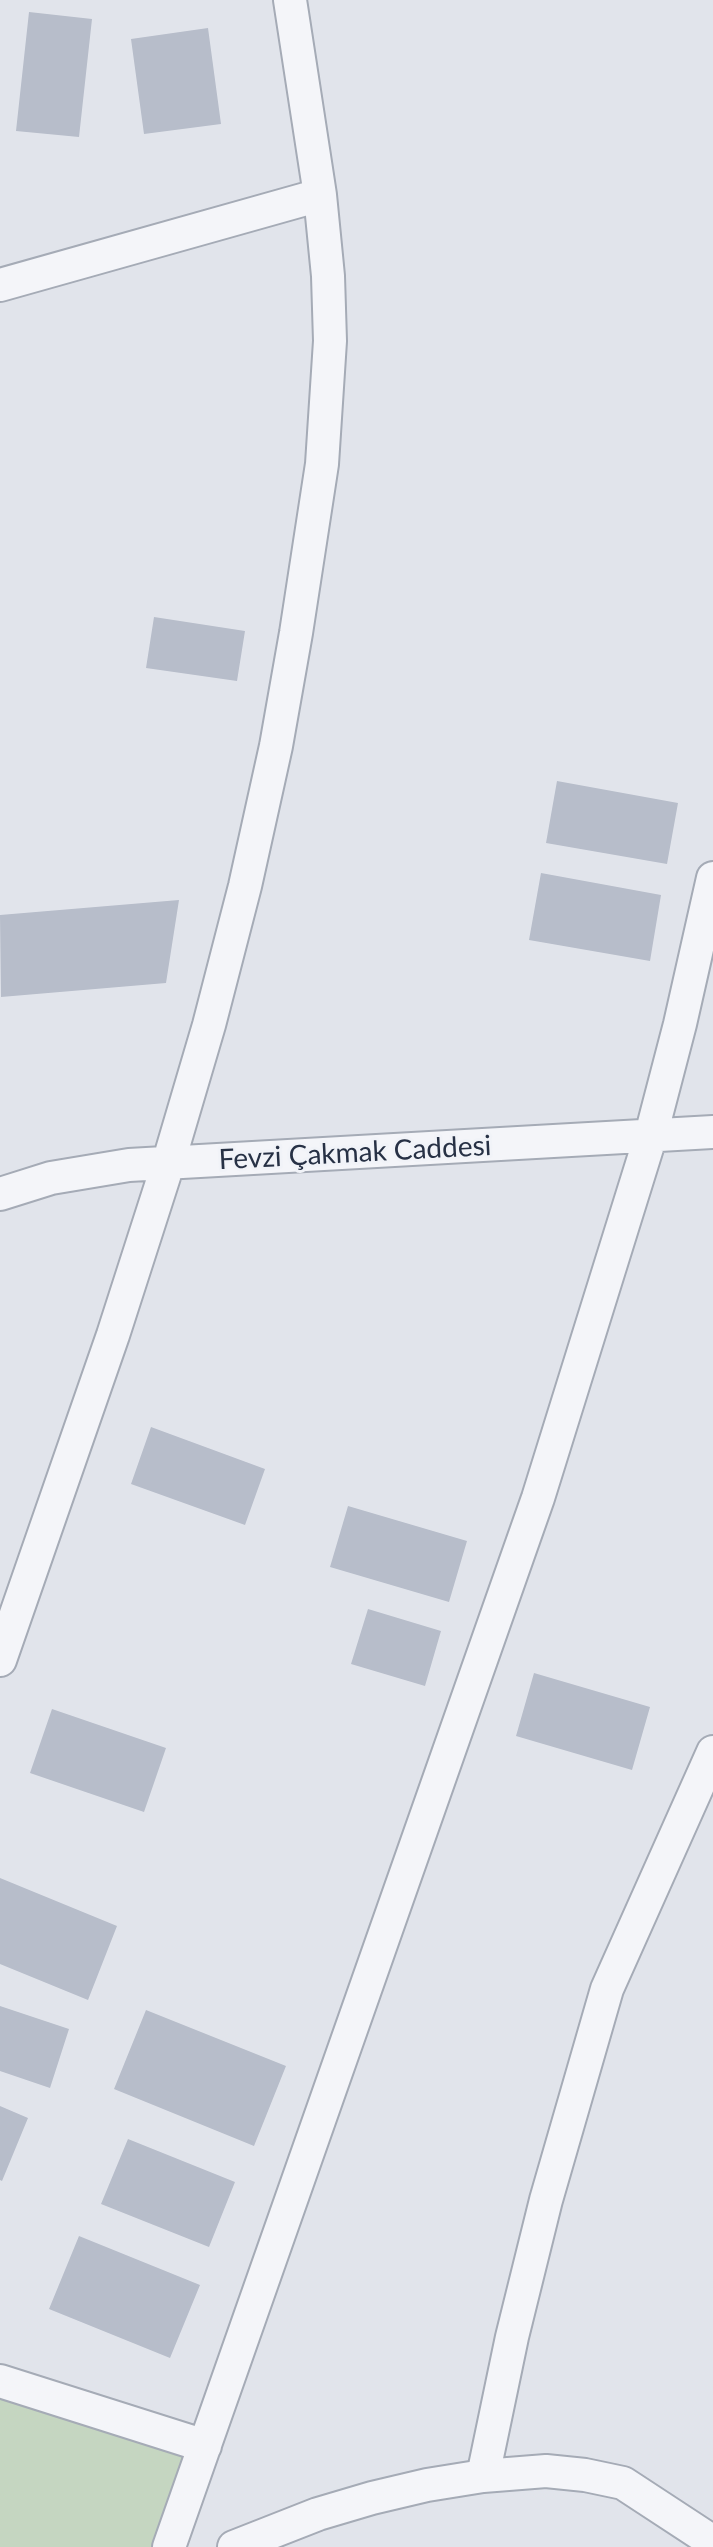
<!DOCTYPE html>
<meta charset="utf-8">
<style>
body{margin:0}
canvas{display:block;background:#e1e4eb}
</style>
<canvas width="713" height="2547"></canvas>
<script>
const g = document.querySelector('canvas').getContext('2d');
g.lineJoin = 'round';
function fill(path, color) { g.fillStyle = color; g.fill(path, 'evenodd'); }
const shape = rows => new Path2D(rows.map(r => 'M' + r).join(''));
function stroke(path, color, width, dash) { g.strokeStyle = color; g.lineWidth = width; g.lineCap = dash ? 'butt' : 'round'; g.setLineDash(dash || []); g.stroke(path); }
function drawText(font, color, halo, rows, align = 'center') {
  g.font = font + ' Lato,sans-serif'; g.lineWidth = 6; g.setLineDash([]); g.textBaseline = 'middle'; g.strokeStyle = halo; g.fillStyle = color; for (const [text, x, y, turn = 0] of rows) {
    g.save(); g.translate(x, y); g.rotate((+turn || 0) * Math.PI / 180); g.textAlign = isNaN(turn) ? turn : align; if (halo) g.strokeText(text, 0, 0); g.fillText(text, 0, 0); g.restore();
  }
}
const green = shape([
 [0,2394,199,2461,169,2547,0,2547]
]);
const building = shape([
 [29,12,92,19,79,137,16,131],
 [208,28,221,124,144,134,131,39],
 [154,617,245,631,237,681,146,668],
 [557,781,678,803,667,864,546,843],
 [541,873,661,895,650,961,529,940],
 [179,900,166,983,1,997,0,915],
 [151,1427,265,1469,245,1525,131,1484],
 [348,1506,467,1541,449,1602,330,1567],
 [368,1609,441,1631,425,1686,351,1664],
 [534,1673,650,1707,632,1770,516,1736],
 [52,1709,166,1748,144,1812,30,1773],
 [0,1878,117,1926,88,2000,0,1964],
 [0,2006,69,2029,50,2088,0,2071],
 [146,2010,286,2066,254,2146,114,2089],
 [0,2106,28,2118,2,2181,0,2180],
 [128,2139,235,2182,209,2247,101,2204],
 [79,2236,200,2285,170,2358,49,2309]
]);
const street = shape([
 [0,285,320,195],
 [0,1194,51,1178,129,1165,713,1132],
 [0,1660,113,1335,168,1164,209,1025,245,886,276,746,296,633,322,464,330,341,328,276,320,195,290,0],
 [0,2381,205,2446],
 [483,2476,512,2337,546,2200,607,1989,713,1752],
 [169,2547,538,1498,651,1135,680,1024,713,878],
 [234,2547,318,2514,372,2498,427,2485,483,2476,546,2471,585,2475,623,2483,713,2542]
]);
const streetNames = [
 ["Fevzi Çakmak Caddesi",355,1153,-3]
];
fill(green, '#c5d6c1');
fill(building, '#b7bdca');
stroke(street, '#a5abb6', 36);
stroke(street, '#f4f5f9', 32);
drawText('28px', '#273145', '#f1f3f8', streetNames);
</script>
